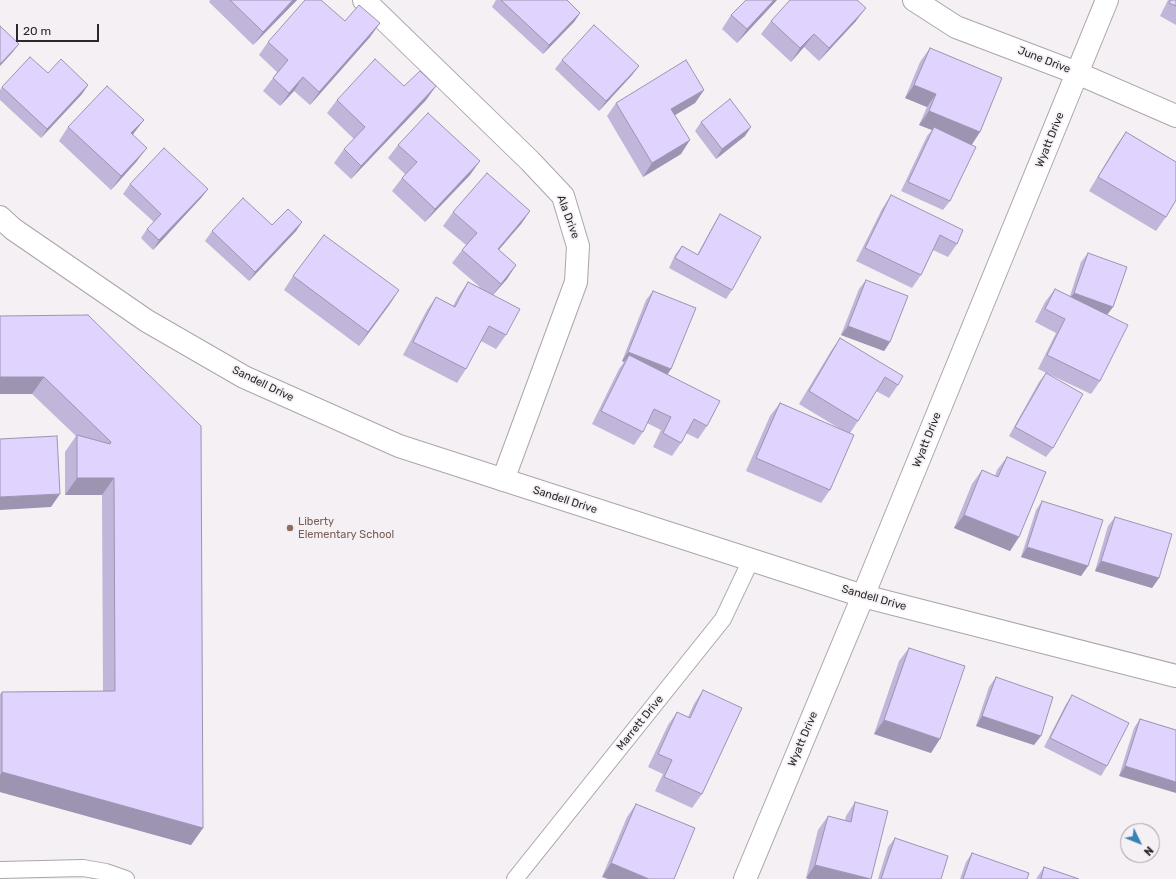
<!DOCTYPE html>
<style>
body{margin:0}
#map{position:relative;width:1176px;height:879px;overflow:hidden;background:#f4f0f4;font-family:Rubik,sans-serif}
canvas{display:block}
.north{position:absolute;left:1120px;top:823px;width:40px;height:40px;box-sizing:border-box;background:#f4f0f4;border:1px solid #a3a0a3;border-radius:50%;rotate:133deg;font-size:11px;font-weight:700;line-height:16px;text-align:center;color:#2a282a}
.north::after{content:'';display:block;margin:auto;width:14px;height:18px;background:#3781b5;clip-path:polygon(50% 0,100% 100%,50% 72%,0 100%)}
.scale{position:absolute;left:16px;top:24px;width:83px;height:18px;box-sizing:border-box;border:2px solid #2a282a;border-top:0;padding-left:5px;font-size:12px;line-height:14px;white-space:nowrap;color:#2a282a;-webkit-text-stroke:3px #f4f0f4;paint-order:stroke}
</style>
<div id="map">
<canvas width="1176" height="879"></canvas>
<div class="north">N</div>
<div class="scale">20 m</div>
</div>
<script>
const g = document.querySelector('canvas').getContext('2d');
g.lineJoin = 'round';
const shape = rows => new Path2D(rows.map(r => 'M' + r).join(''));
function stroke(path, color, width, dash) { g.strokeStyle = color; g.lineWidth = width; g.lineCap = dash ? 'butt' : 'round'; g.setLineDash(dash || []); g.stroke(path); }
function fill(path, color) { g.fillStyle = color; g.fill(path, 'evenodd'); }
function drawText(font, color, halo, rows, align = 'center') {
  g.font = font + ' Rubik,sans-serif'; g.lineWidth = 3.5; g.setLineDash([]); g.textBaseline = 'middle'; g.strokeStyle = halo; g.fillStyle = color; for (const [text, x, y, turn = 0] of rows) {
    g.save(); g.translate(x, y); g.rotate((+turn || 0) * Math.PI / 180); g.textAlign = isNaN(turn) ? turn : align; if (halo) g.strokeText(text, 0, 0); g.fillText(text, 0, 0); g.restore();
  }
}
const lane = shape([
 [0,870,83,868,106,872,126,879],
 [515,879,723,619,751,560]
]);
const street = shape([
 [364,0,530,161,563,196,578,246,576,282,503,480],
 [914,0,956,27,1077,73,1176,116],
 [0,217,13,229,147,321,244,377,399,446,863,596,1176,676],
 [745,879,863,596,1107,0]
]);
const wall = shape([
 [210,0,297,0,253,45,209,2],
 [496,0,567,0,580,13,574,22,543,54,492,7],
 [777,0,737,43,722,29,731,15],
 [1168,0,1176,0,1176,25,1160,16],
 [345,21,380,23,370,37,310,105,294,91,280,106,263,91,273,78,277,72,259,55,268,42],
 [771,21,856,21,819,61,804,47,791,62,761,34],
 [930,48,980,132,971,145,950,201,943,210,901,191,927,136,932,130,919,125,927,107,905,98,920,62],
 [562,60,639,66,632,75,599,111,555,69],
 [48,73,88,85,82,94,41,138,0,100,0,90,2,87],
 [404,86,436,86,426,100,351,179,334,163,344,149,354,139,327,113,337,100],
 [704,90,695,103,675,115,681,154,643,177,607,116,616,103],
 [701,122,745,136,716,159,695,131],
 [68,127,134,133,133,135,137,161,111,190,59,141],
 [1126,132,1176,162,1176,200,1166,217,1156,231,1089,191,1116,146],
 [398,145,470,175,425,222,392,191,402,178,405,174,388,158],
 [130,184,208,189,201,198,153,250,141,238,147,229,154,222,123,194],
 [891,195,957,244,948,257,933,250,921,275,912,288,856,261,882,209],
 [530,211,521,224,499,250,516,265,507,279,493,295,506,335,496,349,481,341,466,369,457,383,403,355,427,310,436,297,453,306,459,295,468,282,481,288,452,263,462,250,466,245,443,226,453,212],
 [720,214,732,290,726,299,669,268,675,255,682,246,697,255,714,224],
 [302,222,296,231,249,281,205,241,212,231],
 [1088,253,1113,307,1107,315,1100,381,1091,394,1038,369,1056,333,1035,322,1045,302,1055,289,1070,296,1081,262],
 [293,276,399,290,359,346,284,290],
 [866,280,890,342,884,351,841,335,859,289],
 [653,291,671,369,667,375,707,426,698,439,686,433,681,443,672,456,653,447,661,430,647,423,643,432,634,445,592,424,619,369,624,362,622,361,646,300],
 [88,315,203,828,191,845,0,792,0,694,2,692,103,691,102,495,65,495,65,452,76,436,32,394,0,394],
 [840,338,898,385,889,398,876,391,858,421,850,433,830,490,821,503,746,471,770,416,780,403,842,430,799,404,831,351],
 [1046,373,1053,448,1046,457,1009,436,1039,382],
 [1007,457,1019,537,1010,551,954,528,972,484,982,470,995,476,997,470],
 [1042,501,1088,566,1081,576,1021,557,1036,510],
 [1115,517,1159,578,1152,588,1095,571,1108,526],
 [909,648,931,753,874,734,899,661],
 [996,677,1034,745,976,726,989,687],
 [703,690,702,794,692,808,655,791,663,774,648,767,668,725,677,712,688,717,694,704],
 [1072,695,1107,766,1101,776,1044,747,1066,704],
 [1140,719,1176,730,1119,776,1134,728],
 [855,802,871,879,809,879,806,878,818,830,828,816,845,820,846,816],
 [636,804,695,828,602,877,627,817],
 [895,838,941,879,878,879,888,847],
 [972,853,1027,879,960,879,966,862],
 [1044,867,1079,879,1036,879]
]);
const shadedWall = shape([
 [293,0,297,0,253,45,263,32],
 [774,0,777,0,737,43,747,29],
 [866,8,856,21,819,61,829,48],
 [580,13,574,22,543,54,549,45],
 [380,23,370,37,310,105,319,92],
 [814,34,804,47,791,62,800,48],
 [19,44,12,53,0,66,0,64],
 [639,66,632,75,599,111,606,101],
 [303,77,294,91,280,106,289,93],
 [88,85,82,94,41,138,47,129],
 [914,85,936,94,927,107,905,98],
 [436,86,426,100,351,179,361,166],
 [704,90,695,103,662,123,671,109],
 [929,111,980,132,971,146,934,127,932,130,919,125],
 [144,120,134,133,122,147,131,133],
 [751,127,745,136,716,159,722,149],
 [690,140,681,154,643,177,652,163],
 [147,148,137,161,111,190,121,176],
 [480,161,470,175,425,222,435,209],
 [208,189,201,198,153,250,159,240],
 [530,211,521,224,488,262,498,249],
 [302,222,296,231,249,281,255,272],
 [516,265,507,279,491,297,501,284],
 [399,290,390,304,359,346,368,332],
 [1074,293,1113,307,1106,316,1067,302],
 [848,326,890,342,884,351,841,335],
 [628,352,671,369,665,378,629,355,624,362,622,361],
 [0,377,44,377,32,394,0,394],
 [77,478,114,478,102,495,65,495],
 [60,494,51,507,0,510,0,497],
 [964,515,1019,537,1010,551,954,528],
 [1027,547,1088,566,1081,576,1021,557],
 [1101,561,1159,578,1152,588,1095,571],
 [982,716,1041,736,1034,745,976,726],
 [884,720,940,739,931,753,874,734],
 [1125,766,1176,782,1176,793,1119,776],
 [2,772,203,828,191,845,0,792,0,775],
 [611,863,649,879,608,879,602,877],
 [815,865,871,879,809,879,806,878]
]);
const building = shape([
 [230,0,293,0,263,32,230,0],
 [305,0,321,0,345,21,359,5,380,23,319,92,303,77,289,93,273,78,288,60,268,42,305,0],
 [501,0,567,0,580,13,549,45,501,0],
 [746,0,774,0,747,29,731,15,746,0],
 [790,0,857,0,866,8,829,48,814,34,800,48,771,21,790,0],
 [1171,0,1176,0,1176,6,1169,3,1171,0],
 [594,25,639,66,606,101,562,60,594,25],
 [0,26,19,44,0,64,0,26],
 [930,48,1002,78,980,132,929,111,936,94,914,85,930,48],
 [30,57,48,73,61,59,88,85,47,129,2,87,30,57],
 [375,59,404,86,420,71,436,86,361,166,344,149,365,127,337,100,375,59],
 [686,60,704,90,671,109,690,140,652,163,616,103,686,60],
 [107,86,144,120,131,133,147,148,121,176,68,127,107,86],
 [730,99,751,127,722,149,701,122,730,99],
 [428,113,480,161,435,209,402,178,417,162,398,145,428,113],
 [934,127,976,147,950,201,908,182,934,127],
 [1126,132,1176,162,1176,200,1166,217,1098,177,1126,132],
 [164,148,208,189,159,240,147,229,161,214,130,184,164,148],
 [487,173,530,211,498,249,516,265,501,284,462,250,477,233,453,212,487,173],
 [891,195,963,230,957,244,940,235,921,275,865,248,891,195],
 [243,198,272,225,288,209,302,222,255,272,212,231,243,198],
 [720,214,761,237,732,290,675,258,682,246,698,255,720,214],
 [324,235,399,290,368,332,293,276,324,235],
 [1088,253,1127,267,1113,307,1074,293,1088,253],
 [866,280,908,296,890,342,848,326,866,280],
 [468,282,520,309,506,335,489,326,466,369,413,342,436,297,455,307,468,282],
 [1055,289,1128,325,1100,381,1047,355,1065,319,1045,309,1055,289],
 [653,291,696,308,671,369,628,352,653,291],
 [88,315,201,426,203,828,2,772,2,692,115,691,114,478,77,478,77,435,110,444,111,442,44,377,0,377,0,316,88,315],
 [840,338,903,376,898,385,885,377,858,421,809,391,840,338],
 [629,355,720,401,707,426,694,419,681,443,663,433,671,417,654,409,643,432,601,411,629,355],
 [1046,373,1083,394,1053,448,1015,427,1046,373],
 [780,403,854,435,830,490,756,458,780,403],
 [57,436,60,494,0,497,0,439,57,436],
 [1007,457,1046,472,1019,537,964,515,982,470,998,477,1007,457],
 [1042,501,1103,520,1088,566,1027,547,1042,501],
 [1115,517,1172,534,1159,578,1101,561,1115,517],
 [909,648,965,666,940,739,884,720,909,648],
 [996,677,1053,697,1041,736,982,716,996,677],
 [703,690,742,708,702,794,664,777,672,760,658,754,677,712,690,718,703,690],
 [1072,695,1129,723,1107,766,1050,738,1072,695],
 [1140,719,1176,730,1176,782,1125,766,1140,719],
 [855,802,888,811,871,879,815,865,828,816,851,822,855,802],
 [636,804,695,828,674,879,649,879,611,863,636,804],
 [895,838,948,856,941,879,881,879,895,838],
 [972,853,1029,873,1027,879,963,879,972,853],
 [1044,867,1079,879,1041,879,1044,867]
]);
const markers = [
 [290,528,4,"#8d6e63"]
];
const streetNames = [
 ["June Drive",1044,60,21],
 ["Wyatt Drive",1050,140,-68],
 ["Ala Drive",568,217,70],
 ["Sandell Drive",263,384,26],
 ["Wyatt Drive",927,440,-68],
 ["Sandell Drive",565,500,18],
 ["Sandell Drive",874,598,16],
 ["Marrett Drive",640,723,-51],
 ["Wyatt Drive",803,739,-67]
];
const educationNames = [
 ["Liberty",298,522],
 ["Elementary School",298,535]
];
stroke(lane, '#aaa6ab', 18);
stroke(street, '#aaa6ab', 24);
stroke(lane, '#fff', 16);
stroke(street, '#fff', 22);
fill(wall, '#c1b5da');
fill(shadedWall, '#9d94b2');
fill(building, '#e0d3fe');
stroke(building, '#9d94b2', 1);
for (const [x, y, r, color] of markers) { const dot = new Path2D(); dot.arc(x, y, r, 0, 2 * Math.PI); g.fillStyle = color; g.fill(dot); stroke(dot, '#f4f0f4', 1.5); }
drawText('11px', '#2a282a', '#f4f0f4', streetNames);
drawText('11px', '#785e54', '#f4f0f4', educationNames, 'left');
</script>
